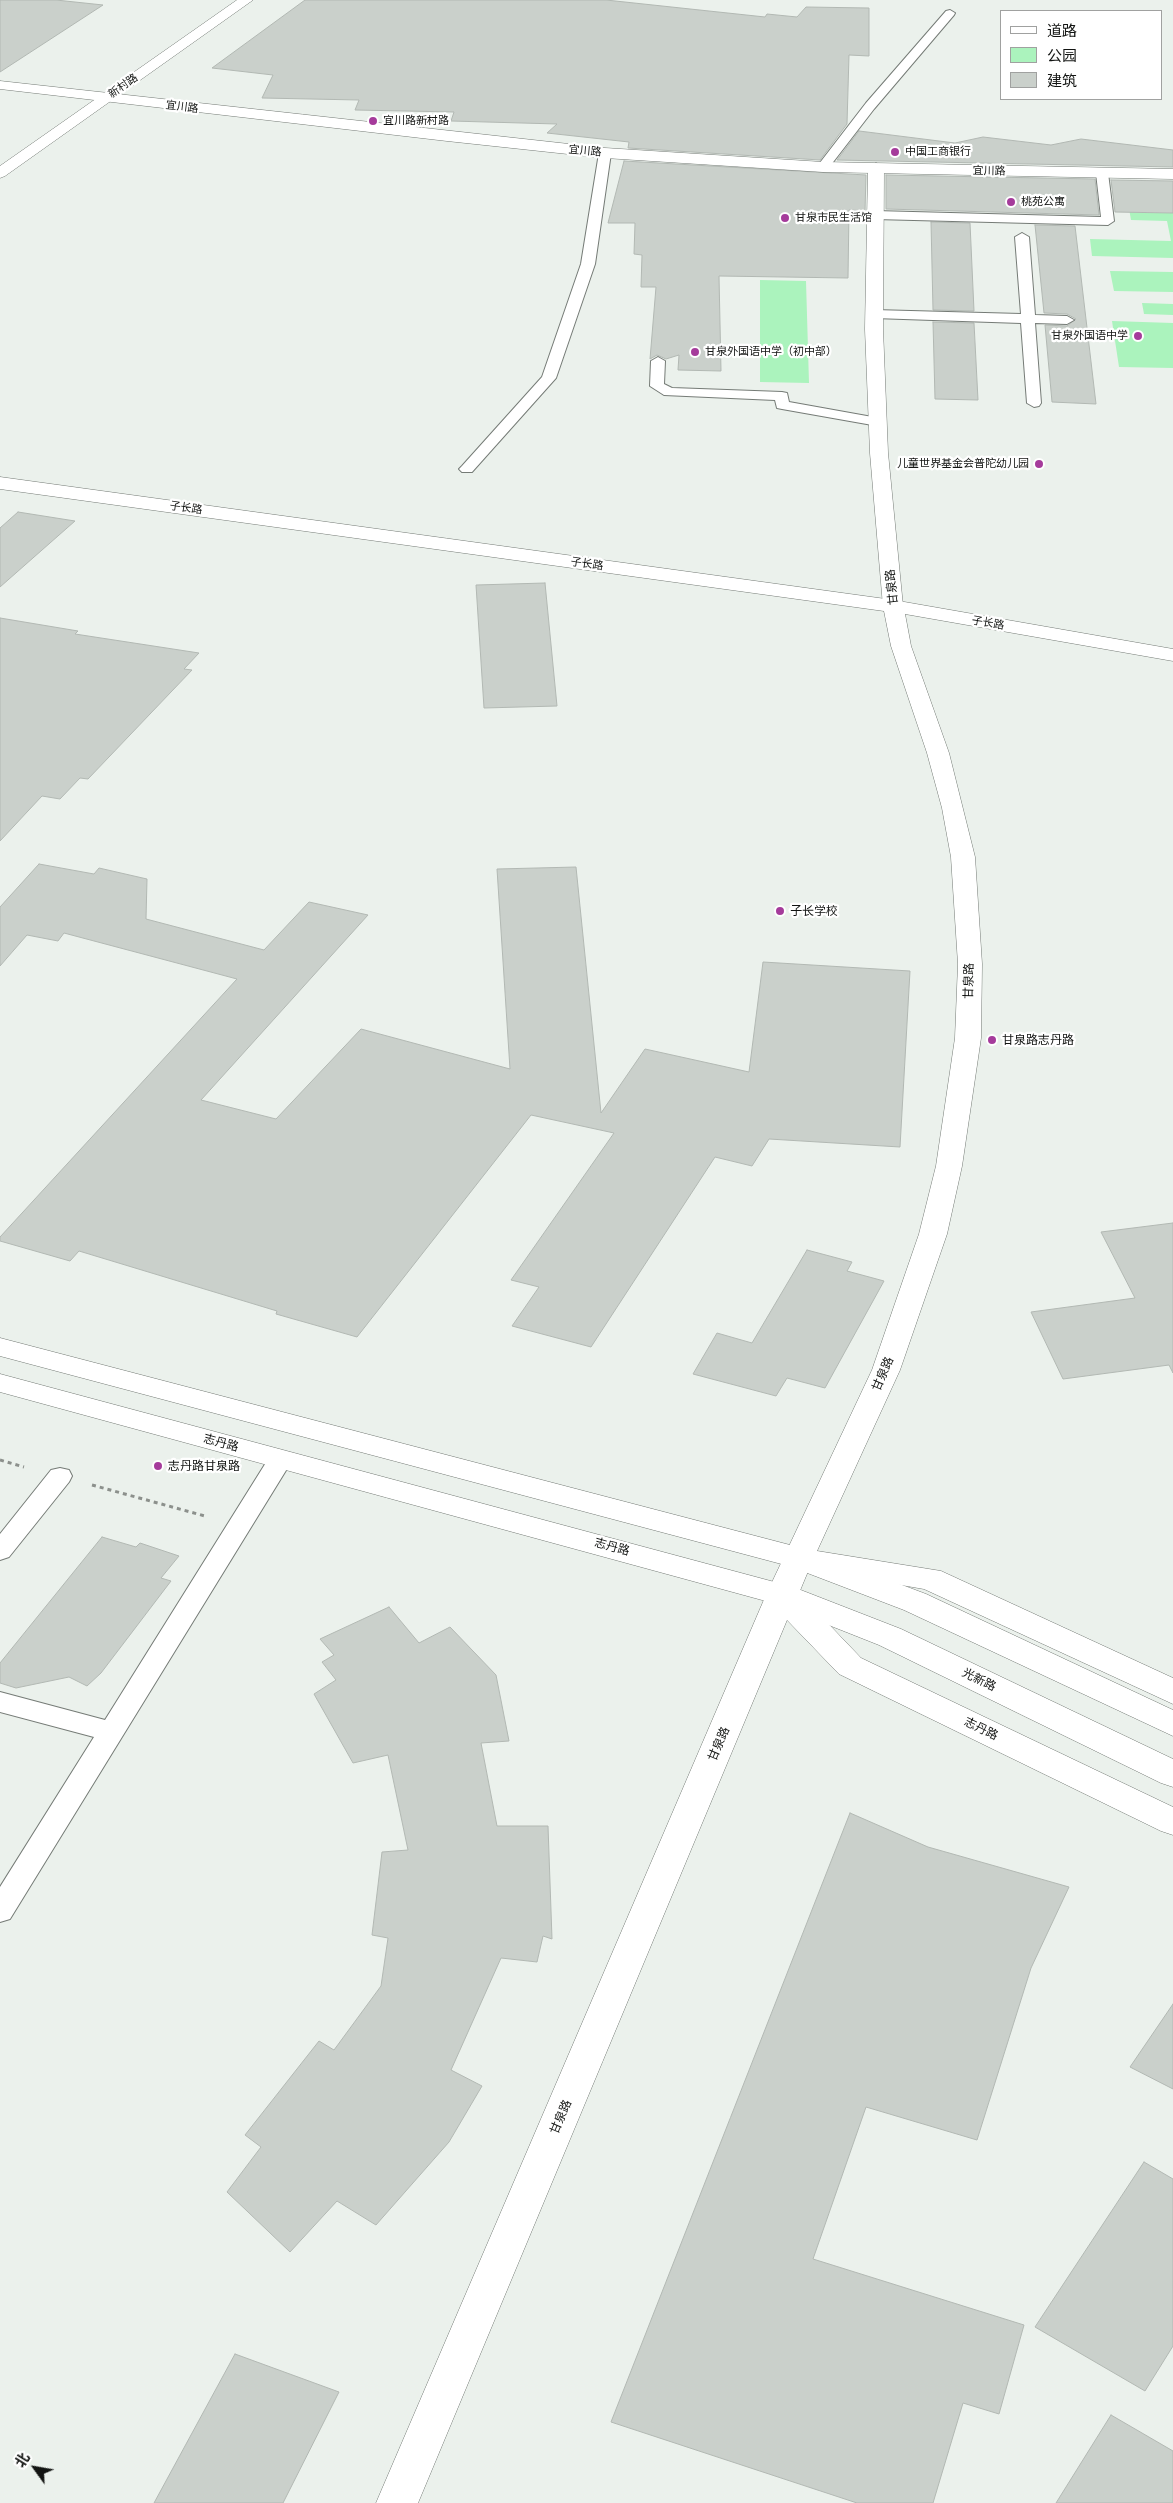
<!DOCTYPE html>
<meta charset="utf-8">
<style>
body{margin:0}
#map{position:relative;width:1173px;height:2503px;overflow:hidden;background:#ebf1ec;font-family:Raleway,"Noto Sans SC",sans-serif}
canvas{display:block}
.legend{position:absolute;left:1000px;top:10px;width:162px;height:90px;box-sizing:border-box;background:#fff;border:1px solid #a0a1a0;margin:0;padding:6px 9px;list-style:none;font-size:15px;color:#121412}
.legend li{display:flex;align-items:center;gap:10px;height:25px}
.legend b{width:25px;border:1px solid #a0a1a0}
.north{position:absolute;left:10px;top:2443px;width:50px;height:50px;-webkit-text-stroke:4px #fff;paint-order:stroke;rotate:302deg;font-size:14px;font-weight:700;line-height:20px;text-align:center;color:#121412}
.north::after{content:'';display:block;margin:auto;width:18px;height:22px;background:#121412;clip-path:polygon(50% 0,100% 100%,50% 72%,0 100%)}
</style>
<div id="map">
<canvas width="1173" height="2503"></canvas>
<ul class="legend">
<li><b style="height:6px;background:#fff"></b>道路</li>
<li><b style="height:14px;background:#abf3bd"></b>公园</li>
<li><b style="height:14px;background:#cad0cb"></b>建筑</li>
</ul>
<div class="north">北</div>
</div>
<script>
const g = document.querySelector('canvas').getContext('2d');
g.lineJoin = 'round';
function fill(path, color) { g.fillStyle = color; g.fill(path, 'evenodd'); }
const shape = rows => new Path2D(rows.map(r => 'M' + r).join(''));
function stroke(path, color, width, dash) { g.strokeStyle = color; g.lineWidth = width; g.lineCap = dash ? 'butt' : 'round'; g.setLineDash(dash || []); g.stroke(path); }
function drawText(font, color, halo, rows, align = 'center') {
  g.font = font + ' Raleway,"Noto Sans SC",sans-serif'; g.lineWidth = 4.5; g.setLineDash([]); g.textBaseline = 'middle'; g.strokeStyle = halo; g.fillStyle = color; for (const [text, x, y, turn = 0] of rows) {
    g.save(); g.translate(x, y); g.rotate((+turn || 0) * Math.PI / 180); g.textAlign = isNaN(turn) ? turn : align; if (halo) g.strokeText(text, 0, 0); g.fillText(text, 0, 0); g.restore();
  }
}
const green = shape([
 [1127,197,1140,198,1143,213,1173,213,1173,258,1092,256,1090,239,1171,241,1167,221,1131,220],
 [1110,271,1173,272,1173,292,1114,291],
 [760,280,806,281,809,383,760,382],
 [1142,303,1173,304,1173,315,1144,314],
 [1112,321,1173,323,1173,368,1119,367]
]);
const building = shape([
 [0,0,56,0,103,5,0,72,0,0],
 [305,0,606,0,765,17,767,14,797,17,806,7,869,8,869,56,849,55,847,124,820,160,628,148,629,142,547,133,557,124,451,121,454,112,355,110,359,100,262,98,273,75,212,68,305,0],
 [859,131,955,143,983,137,1051,145,1081,139,1173,150,1173,167,837,160,859,131],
 [624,161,866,175,865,211,849,210,848,278,719,276,721,371,678,370,679,355,666,359,657,355,650,359,656,287,641,287,642,255,634,254,635,223,608,223,624,161],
 [886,175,1095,179,1099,215,886,209,886,175],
 [1111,180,1173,181,1173,213,1115,212,1111,180],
 [931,222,970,223,974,311,933,310,931,222],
 [1035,225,1075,226,1096,404,1052,402,1045,325,1067,326,1076,319,1067,314,1044,313,1035,225],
 [933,322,974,323,978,400,935,399,933,322],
 [18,512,75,521,0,587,0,528,18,512],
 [545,583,557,706,484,708,476,585,545,583],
 [0,618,78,631,75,634,199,653,184,669,192,670,88,779,80,778,60,799,42,796,0,841,0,618],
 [39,864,94,874,99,868,147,879,146,919,264,950,309,902,368,915,201,1100,276,1119,361,1029,510,1069,497,869,576,867,601,1113,645,1049,749,1072,763,962,910,971,900,1147,769,1139,752,1166,715,1157,591,1347,512,1326,539,1287,511,1280,614,1133,531,1115,357,1337,276,1314,277,1311,79,1251,70,1261,0,1241,0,1237,237,979,64,933,58,941,27,935,0,966,0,907,39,864],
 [1173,1223,1173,1373,1169,1365,1063,1379,1031,1312,1135,1298,1101,1232,1173,1223],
 [807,1250,852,1262,847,1271,884,1281,825,1388,787,1378,776,1396,693,1374,717,1333,752,1343,807,1250],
 [102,1537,136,1547,140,1543,179,1556,161,1578,171,1581,101,1673,87,1686,69,1677,16,1688,0,1683,0,1663,102,1537],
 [389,1607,419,1643,450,1627,496,1675,509,1741,481,1743,497,1826,548,1826,552,1939,543,1936,537,1962,501,1958,451,2070,482,2086,449,2142,376,2225,337,2201,290,2252,227,2192,261,2147,245,2135,319,2041,334,2050,381,1986,388,1938,372,1935,382,1852,408,1850,388,1755,353,1763,314,1694,336,1680,322,1662,334,1655,320,1639,389,1607],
 [850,1813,928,1847,1069,1887,1031,1968,977,2140,866,2107,813,2259,1024,2325,999,2414,963,2403,933,2503,857,2503,611,2422,850,1813],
 [1173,2004,1173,2089,1130,2067,1173,2004],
 [1144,2162,1173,2179,1173,2346,1145,2391,1035,2327,1144,2162],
 [235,2354,339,2392,283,2503,154,2503,235,2354],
 [1111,2415,1173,2451,1173,2503,1056,2503,1111,2415]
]);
const path = shape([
 [0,1460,24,1467],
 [92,1485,205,1516]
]);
const service = shape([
 [950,10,955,13,954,15,874,109,827,170,819,170,817,167,819,164,866,103,946,11,950,10],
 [605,149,611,153,595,264,556,378,472,472,462,472,459,469,462,466,542,377,581,264,599,153,605,149],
 [1102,169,1108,173,1114,221,1108,225,875,219,869,215,875,211,1101,217,1096,173,1102,169],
 [1022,233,1029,237,1035,315,1067,316,1074,320,1067,324,1035,323,1041,403,1039,406,1034,407,1027,403,1021,323,874,318,867,314,874,310,1021,314,1015,237,1022,233],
 [658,357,665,361,664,384,672,388,782,392,787,393,789,402,878,418,885,422,878,426,782,409,777,408,775,400,664,395,650,386,651,361,658,357],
 [281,1451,290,1453,293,1459,10,1919,0,1922,0,1887,94,1737,0,1712,0,1692,105,1720,272,1453,281,1451],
 [60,1468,69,1470,72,1476,69,1482,9,1557,0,1560,0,1534,51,1470,60,1468]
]);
const pedestrian = shape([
 [876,163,884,168,883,329,888,453,903,606,900,610,893,612,886,610,883,606,870,453,865,329,868,168,876,163]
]);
const minor = shape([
 [0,477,893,600,1173,649,1173,661,905,614,911,646,949,753,975,857,982,964,981,1038,962,1166,947,1234,900,1370,817,1551,941,1571,1173,1678,1173,1704,924,1589,809,1569,799,1593,861,1658,1173,1807,1173,1835,1161,1831,839,1674,787,1620,418,2503,376,2503,766,1595,872,1370,919,1234,936,1166,955,1038,958,964,951,857,942,808,927,753,891,646,884,611,0,489,0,477]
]);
const tertiary = shape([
 [0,81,605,148,823,162,1173,169,1173,179,823,172,605,158,447,141,0,89,0,81]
]);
const secondary = shape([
 [237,0,253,0,5,176,0,178,0,166,237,0]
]);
const primary = shape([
 [0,1338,809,1550,926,1594,1173,1710,1173,1736,904,1610,789,1566,0,1356,0,1338],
 [0,1374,793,1587,901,1629,1173,1759,1173,1787,1161,1783,879,1645,773,1603,0,1392,0,1374]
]);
const markers = [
 [373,121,5,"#a53b9b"],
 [895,152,5,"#a53b9b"],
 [1011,202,5,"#a53b9b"],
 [785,218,5,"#a53b9b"],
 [1138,336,5,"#a53b9b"],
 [695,352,5,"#a53b9b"],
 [1039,464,5,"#a53b9b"],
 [780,911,5,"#a53b9b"],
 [992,1040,5,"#a53b9b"],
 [158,1466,5,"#a53b9b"]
];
const farStreetnames = [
 ["新村路",123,86,-35],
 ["宜川路",182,107,7],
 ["宜川路",585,151,5],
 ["宜川路",989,171,1],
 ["子长路",186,508,8],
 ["子长路",587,564,8],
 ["子长路",988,623,10]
];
const farPoinames = [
 ["宜川路新村路",383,121],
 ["中国工商银行",905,152],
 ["桃苑公寓",1021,202],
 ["甘泉市民生活馆",795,218],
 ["甘泉外国语中学",1128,336,"right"],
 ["甘泉外国语中学（初中部）",705,352],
 ["儿童世界基金会普陀幼儿园",1029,464,"right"]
];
const streetNames = [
 ["甘泉路",892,587,-96],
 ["甘泉路",969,981,-89],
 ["甘泉路",883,1374,-67],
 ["志丹路",221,1443,15],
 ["志丹路",612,1547,15],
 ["光新路",979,1680,26],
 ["志丹路",981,1729,26],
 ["甘泉路",719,1744,-67],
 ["甘泉路",561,2117,-67]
];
const poiNames = [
 ["子长学校",790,911],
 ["甘泉路志丹路",1002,1040],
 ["志丹路甘泉路",168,1466]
];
fill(green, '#abf3bd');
fill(building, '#cad0cb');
stroke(building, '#b2b8b3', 1);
stroke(service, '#757b76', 2);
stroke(pedestrian, '#757b76', 1);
stroke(minor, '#757b76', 1);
stroke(tertiary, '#757b76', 1);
stroke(secondary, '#757b76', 1);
stroke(primary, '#757b76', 1);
stroke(path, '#8c908c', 3, [4, 4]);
fill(service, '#fff');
fill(pedestrian, '#fff');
fill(minor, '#fff');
fill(tertiary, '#fff');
fill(secondary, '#fff');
fill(primary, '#fff');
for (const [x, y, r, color] of markers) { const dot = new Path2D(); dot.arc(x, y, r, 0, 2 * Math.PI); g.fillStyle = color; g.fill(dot); stroke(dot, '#fff', 2); }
drawText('11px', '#121412', '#fff', farStreetnames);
drawText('11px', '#121412', '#fff', farPoinames, 'left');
drawText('12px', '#121412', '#fff', streetNames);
drawText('12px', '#121412', '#fff', poiNames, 'left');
</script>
